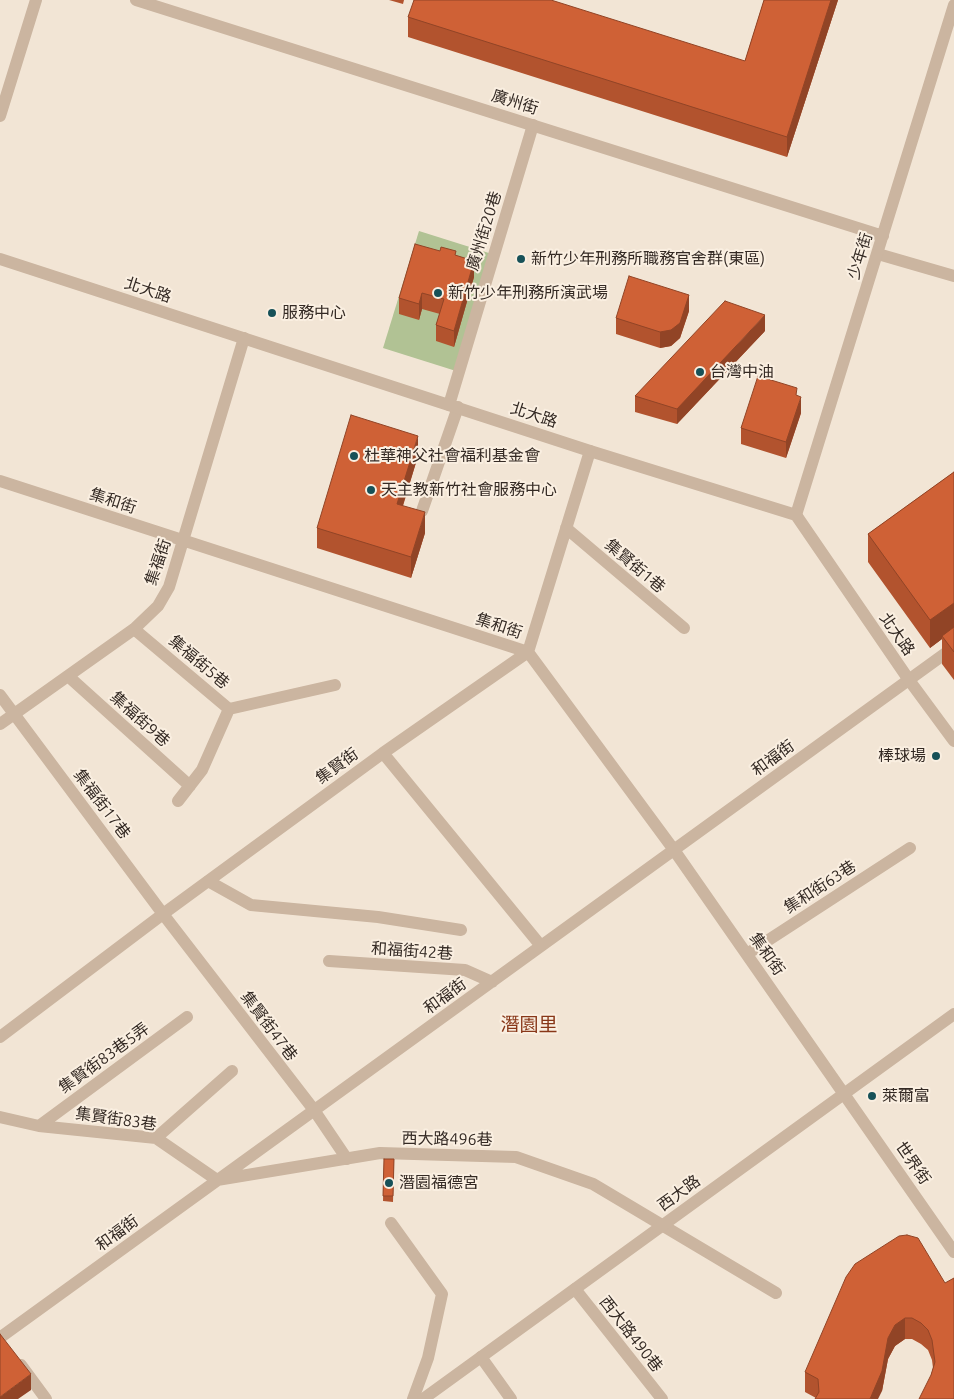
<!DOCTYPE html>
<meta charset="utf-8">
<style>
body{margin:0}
canvas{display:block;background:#f2e5d5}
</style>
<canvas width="954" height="1399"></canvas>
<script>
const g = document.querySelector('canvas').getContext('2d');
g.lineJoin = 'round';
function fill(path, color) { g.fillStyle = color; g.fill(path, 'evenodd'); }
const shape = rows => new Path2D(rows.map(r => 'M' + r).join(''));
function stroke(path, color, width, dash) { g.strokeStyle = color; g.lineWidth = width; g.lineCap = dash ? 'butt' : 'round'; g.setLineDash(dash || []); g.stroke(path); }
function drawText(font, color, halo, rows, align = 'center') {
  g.font = font + ' Ubuntu,"Noto Sans TC",sans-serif'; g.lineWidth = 4; g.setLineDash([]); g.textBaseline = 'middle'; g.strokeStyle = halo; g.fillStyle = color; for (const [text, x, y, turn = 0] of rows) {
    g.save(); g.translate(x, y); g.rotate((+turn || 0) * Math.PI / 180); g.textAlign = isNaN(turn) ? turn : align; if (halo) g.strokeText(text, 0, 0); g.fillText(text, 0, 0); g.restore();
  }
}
const green = shape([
 [419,231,492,254,456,371,383,348]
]);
const service = shape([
 [878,254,954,276],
 [449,405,533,125],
 [0,481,528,652,674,850,954,1252],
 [422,511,458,407],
 [566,528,684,628],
 [134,629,229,709,335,685],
 [68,676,190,786],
 [0,695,163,914,314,1110,347,1159],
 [0,724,134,629,158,606,169,587,244,338],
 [383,753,541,946],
 [178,801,202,770,229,709],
 [208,881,251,905,378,917,461,930],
 [747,954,910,848],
 [329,961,465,970,492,982],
 [0,1037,163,914,383,753,528,652,590,451],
 [0,1117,39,1126,156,1138,217,1180,380,1153,516,1157,593,1184,776,1293],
 [39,1126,187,1017],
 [156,1138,232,1071],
 [391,1223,442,1294,428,1358,413,1399],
 [575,1289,662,1399],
 [1,1337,954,647]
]);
const minor = shape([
 [136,0,883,236],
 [796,515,954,5],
 [481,1357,511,1399]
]);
const tertiary = shape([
 [0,116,36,0],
 [0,259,590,451,796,515,909,680,954,741],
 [21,1365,46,1399],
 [423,1399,954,1014]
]);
const wall = shape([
 [389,0,404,0,403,4],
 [764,0,838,0,787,157,408,37,408,17,745,61],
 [440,251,456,256,474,277,454,347,436,341,436,325,440,314,422,309,419,320,399,314,399,298],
 [689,311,680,338,671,346,660,348,616,334,616,318],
 [765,331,677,424,635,412,635,396],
 [797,396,801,413,786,458,741,444,741,428],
 [418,456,403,506,425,533,411,578,317,548,317,528],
 [954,472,954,680,942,664,942,639,930,648,868,562,868,534],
 [384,1159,394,1159,393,1202,383,1201],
 [945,1283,954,1399,931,1375,933,1368,932,1360,928,1350,921,1344,912,1339,905,1339,895,1346,888,1359,882,1391,816,1398,805,1392,805,1372]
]);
const shadedWall = shape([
 [831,0,838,0,787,157,787,137],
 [474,261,474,277,454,347,454,331],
 [422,293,422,309,419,320,419,304],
 [689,295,689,311,680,338,671,346,660,348,660,332],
 [765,315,765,331,677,424,677,409],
 [801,397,801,413,786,458,786,442],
 [418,436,418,456,397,524,397,504],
 [425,512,425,533,411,578,411,557],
 [954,603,954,631,942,636,942,639,930,648,930,620],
 [905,1318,905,1339,895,1346,888,1359,882,1391,878,1399,870,1399,888,1338,895,1325],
 [31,1374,31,1390,18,1399,0,1399,0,1397]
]);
const building = shape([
 [414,0,551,0,745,61,764,0,831,0,787,137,408,17,414,0],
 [415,244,440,251,441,247,456,251,455,255,474,261,454,331,436,325,444,299,422,293,419,304,399,298,415,244],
 [629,276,689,295,680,323,671,330,660,332,616,318,629,276],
 [725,301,765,315,677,409,635,396,725,301],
 [758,376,797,388,796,395,801,397,786,442,741,428,758,376],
 [351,415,418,436,397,504,425,512,411,557,317,528,351,415],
 [954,472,954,603,930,620,868,534,954,472],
 [954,627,954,652,942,636,954,627],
 [384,1159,394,1159,393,1196,383,1196,384,1159],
 [907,1235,918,1238,945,1283,954,1278,954,1399,919,1399,931,1375,935,1362,932,1340,928,1330,921,1323,912,1318,905,1318,895,1325,888,1338,882,1371,870,1399,815,1399,819,1392,818,1379,805,1372,846,1277,855,1264,899,1236,907,1235],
 [0,1334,31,1374,0,1397,0,1334]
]);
const markers = [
 [521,259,5,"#175158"],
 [438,293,5,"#175158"],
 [272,313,5,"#175158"],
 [700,372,5,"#175158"],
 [354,456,5,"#175158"],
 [371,490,5,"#175158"],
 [936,756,5,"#175158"],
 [872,1096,5,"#175158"],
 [389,1183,5,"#175158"]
];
const streetNames = [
 ["廣州街",515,102,17],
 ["廣州街20巷",484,231,-73],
 ["少年街",860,256,-73],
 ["北大路",148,290,18],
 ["北大路",534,415,18],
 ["集和街",113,501,18],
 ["集福街",158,562,-71],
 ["集賢街1巷",635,566,40],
 ["集和街",499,626,18],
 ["北大路",897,634,55],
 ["集福街5巷",199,662,40],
 ["集福街9巷",140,719,42],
 ["和福街",773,758,-36],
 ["集賢街",337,766,-36],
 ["集福街17巷",102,804,53],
 ["集和街63巷",820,887,-33],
 ["和福街42巷",412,951,4],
 ["集和街",767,954,55],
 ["和福街",445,996,-36],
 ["集賢街47巷",269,1026,53],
 ["集賢街83巷5弄",104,1058,-36],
 ["集賢街83巷",116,1119,8],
 ["西大路496巷",447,1139,1],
 ["世界街",913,1163,55],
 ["西大路",679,1193,-36],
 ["和福街",117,1233,-36],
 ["西大路490巷",631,1334,52]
];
const poiNames = [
 ["新竹少年刑務所職務官舍群(東區)",531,259],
 ["新竹少年刑務所演武場",448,293],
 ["服務中心",282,313],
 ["台灣中油",710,372],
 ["杜華神父社會福利基金會",364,456],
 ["天主教新竹社會服務中心",381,490],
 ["棒球場",926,756,"right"],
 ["萊爾富",882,1096],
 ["潛園福德宮",399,1183]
];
const quarterNames = [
 ["潛園里",529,1025]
];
fill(green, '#b1c294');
stroke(service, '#cbb5a0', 12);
stroke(minor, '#cbb5a0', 12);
stroke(tertiary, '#cbb5a0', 12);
fill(wall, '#b2532e');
fill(shadedWall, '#914426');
fill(building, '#cf6136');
stroke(building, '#914426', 1);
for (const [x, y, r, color] of markers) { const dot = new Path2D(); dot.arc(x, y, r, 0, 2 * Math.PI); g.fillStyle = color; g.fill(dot); stroke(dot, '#faefe1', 2); }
drawText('16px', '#342a24', '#faefe1', streetNames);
drawText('16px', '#342a24', '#faefe1', poiNames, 'left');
drawText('19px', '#883718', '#faefe1', quarterNames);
</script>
